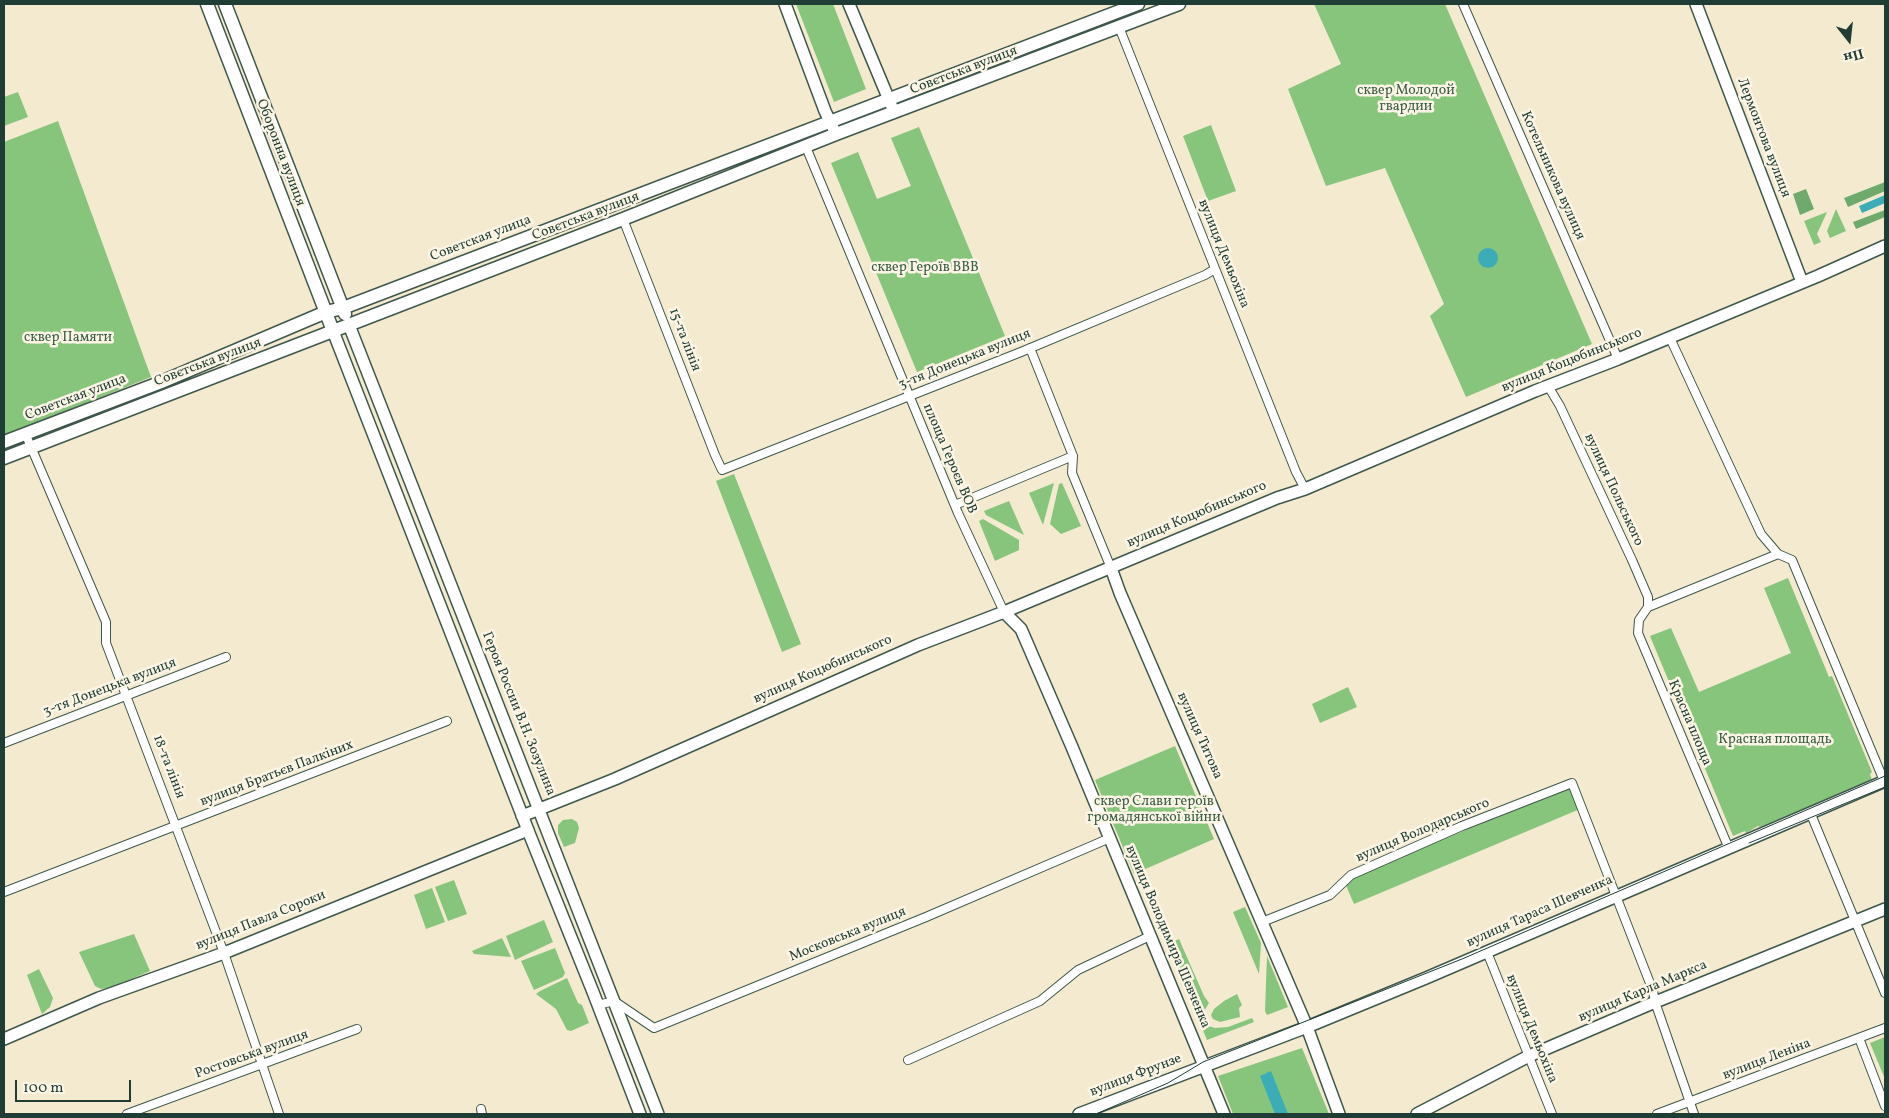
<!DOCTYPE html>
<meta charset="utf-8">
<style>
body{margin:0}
#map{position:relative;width:1889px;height:1118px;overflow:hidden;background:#f3ead0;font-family:Vollkorn,serif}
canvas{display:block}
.frame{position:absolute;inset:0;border:5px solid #1f3d34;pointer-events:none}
.north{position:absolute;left:1824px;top:15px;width:50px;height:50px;-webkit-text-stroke:4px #fcf5e5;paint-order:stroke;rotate:164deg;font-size:14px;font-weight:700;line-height:20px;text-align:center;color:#1f3d34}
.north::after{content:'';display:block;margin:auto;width:18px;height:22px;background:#1f3d34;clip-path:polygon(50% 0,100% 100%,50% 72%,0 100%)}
.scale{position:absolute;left:15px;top:1080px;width:116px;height:22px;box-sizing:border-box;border:2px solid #1f3d34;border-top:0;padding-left:6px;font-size:15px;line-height:18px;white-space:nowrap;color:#1f3d34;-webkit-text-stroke:4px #fcf5e5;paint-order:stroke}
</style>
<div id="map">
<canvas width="1889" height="1118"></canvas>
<div class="frame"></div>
<div class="north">Пн</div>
<div class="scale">100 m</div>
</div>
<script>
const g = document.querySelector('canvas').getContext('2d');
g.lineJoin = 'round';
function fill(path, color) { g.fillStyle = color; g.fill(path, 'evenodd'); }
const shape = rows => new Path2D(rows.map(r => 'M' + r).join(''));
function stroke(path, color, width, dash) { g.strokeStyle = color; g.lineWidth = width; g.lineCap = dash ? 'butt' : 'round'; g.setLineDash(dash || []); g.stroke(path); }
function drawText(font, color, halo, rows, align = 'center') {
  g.font = font + ' Vollkorn,serif'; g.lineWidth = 5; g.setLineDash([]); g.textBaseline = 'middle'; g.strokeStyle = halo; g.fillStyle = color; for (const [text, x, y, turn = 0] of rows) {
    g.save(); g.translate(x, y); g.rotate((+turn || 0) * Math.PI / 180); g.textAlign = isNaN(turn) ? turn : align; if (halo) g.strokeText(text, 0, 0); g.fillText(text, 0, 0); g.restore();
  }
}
const green = shape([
 [796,4,833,4,866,89,834,102],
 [1314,4,1445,4,1592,344,1466,397,1430,316,1444,304,1385,168,1326,186,1288,89,1341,64],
 [18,92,28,117,4,126,4,97],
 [58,121,151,377,4,436,4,142],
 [1211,125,1236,191,1208,201,1183,136],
 [919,127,1005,336,917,372,831,163,858,152,877,199,911,186,891,138],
 [1836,209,1846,231,1830,238,1827,231],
 [1827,212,1817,234,1821,242,1814,245,1804,221],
 [734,474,801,644,782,652,716,481],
 [1054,483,1043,525,1029,493],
 [1062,483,1081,526,1061,534,1050,524,1059,484],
 [1009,501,1024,535,986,515,984,511],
 [983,519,1019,540,1019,550,995,561,979,521],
 [1788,578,1829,677,1832,676,1872,772,1870,774,1872,780,1760,827,1758,826,1746,833,1745,831,1733,836,1650,636,1671,628,1699,692,1791,653,1764,588],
 [1348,687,1357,707,1320,723,1312,704],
 [1175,746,1214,839,1134,874,1095,780],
 [1571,786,1580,809,1354,904,1344,881],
 [572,819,577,822,579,828,575,843,564,847,558,833,558,825,563,820],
 [454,880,467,914,448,921,435,887],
 [432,888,445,922,426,929,414,895],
 [1245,907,1261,943,1259,974,1233,912],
 [544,920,553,942,515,960,506,936],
 [134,934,150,971,113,987,101,989,95,986,79,952],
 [502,938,511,957,474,954,472,951],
 [1179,939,1204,996,1209,1003,1203,1013,1203,1021,1205,1025,1215,1028,1228,1027,1252,1018,1254,1022,1207,1040,1167,944],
 [555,948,565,973,563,977,534,990,521,961],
 [1267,956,1288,1007,1267,1015,1265,1011],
 [39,969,53,998,50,1007,42,1014,27,975],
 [567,978,578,1003,582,1005,589,1023,571,1031,567,1030,556,1009,536,994,540,991],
 [1237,994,1242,1005,1239,1008,1240,1017,1220,1022,1213,1019,1211,1015,1214,1009,1224,1001],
 [1885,1037,1885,1079,1870,1043],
 [1302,1048,1329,1114,1233,1114,1218,1076]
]);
const forest = shape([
 [1885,182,1885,191,1848,207,1844,198],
 [1806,189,1814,209,1800,215,1793,194],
 [1885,210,1885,217,1856,229,1853,222]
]);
const water = shape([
 [1885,195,1885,203,1862,213,1859,206],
 '1478 258a10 10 0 1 1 20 0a10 10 0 1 1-20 0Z',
 [1271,1071,1288,1114,1275,1114,1260,1076]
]);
const street = shape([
 [1463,4,1618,359],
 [1119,27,1296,472,1305,489],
 [806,147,958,513,1004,612],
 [623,219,715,455,722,470,1021,352,1205,275,1215,269],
 [1670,338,1761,534,1778,554,1792,560,1884,781],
 [1030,348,1073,456,1072,473,1111,568],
 [1548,386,1560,406,1632,560,1648,597,1648,607],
 [25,433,106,622,106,643,224,953,279,1114],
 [955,505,1073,456],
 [1648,607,1639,620,1638,633,1727,844,1727,849],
 [1648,607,1778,554],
 [4,743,226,657],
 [1810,812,1885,993],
 [4,892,447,721],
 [1262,922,1330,895,1351,875,1462,826,1572,783,1653,991,1655,1002,1694,1114],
 [1487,952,1552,1114],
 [598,1005,614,1001,654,1028,926,917,1110,838],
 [1859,1038,1885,1106],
 [908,1060,1040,1001,1078,970,1150,936],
 [481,1109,482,1114],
 [127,1114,357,1029],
 [1657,1114,1885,1028]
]);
const secondary = shape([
 [785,4,825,111,836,134],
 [849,4,892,107],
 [1696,4,1802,282],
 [349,325,658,1114],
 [333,331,531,838,593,992,640,1114],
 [1111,568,1120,593,1307,1027,1339,1114],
 [1004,612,1021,629,1072,747,1224,1114],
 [522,816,615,779,918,645,1004,612,1277,498,1305,489,1535,391,1618,359,1818,276,1885,246],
 [4,1039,99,998,224,953,528,830],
 [1079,1114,1307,1027,1426,978,1885,781],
 [1417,1114,1529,1056,1648,1005,1885,909]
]);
const primary = shape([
 [207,4,333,331],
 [225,4,345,314],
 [4,442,159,383,326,312,343,308,1138,4],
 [4,458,623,219,836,134,1179,4]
]);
const tram = shape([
 [1749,843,1885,787],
 [1096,1114,1168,1083,1203,1062,1462,959,1885,776]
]);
const streetNames = [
 ["Совєтська вулиця",964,71,-21],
 ["Лермонтова вулиця",1763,138,69],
 ["Оборонна вулиця",280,153,69],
 ["Котельникова вулиця",1552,176,66],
 ["Совєтська вулиця",586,217,-21],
 ["Советская улица",481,239,-21],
 ["вулиця Демьохіна",1223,254,68],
 ["15-та лінія",684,340,69],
 ["3-тя Донецька вулиця",965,360,-22],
 ["вулиця Коцюбинського",1572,361,-22],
 ["Совєтська вулиця",208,363,-21],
 ["Советская улица",76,398,-21],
 ["площа Героєв ВОВ",949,459,67],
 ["вулиця Польського",1613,490,65],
 ["вулиця Коцюбинського",1197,515,-23],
 ["вулиця Коцюбинського",823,670,-24],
 ["3-тя Донецька вулиця",110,688,-21],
 ["Героя России В.Н. Зозулина",518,714,68],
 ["Красна площа",1689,723,67],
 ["вулиця Титова",1199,736,66],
 ["18-та лінія",168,767,69],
 ["вулиця Братьєв Палкіних",277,774,-21],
 ["вулиця Володарського",1423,831,-23],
 ["вулиця Тараса Шевченка",1540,912,-24],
 ["вулиця Павла Сороки",261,921,-22],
 ["Московська вулиця",848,935,-22],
 ["вулиця Володимира Шевченка",1167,937,67],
 ["вулиця Карла Маркса",1643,992,-23],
 ["вулиця Демьохіна",1531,1029,68],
 ["Ростовська вулиця",252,1055,-20],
 ["вулиця Леніна",1767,1060,-21],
 ["вулиця Фрунзе",1136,1076,-21]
];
const parkNames = [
 ["сквер Молодой",1406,91],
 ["гвардии",1406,107],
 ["сквер Героїв ВВВ",925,268],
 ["сквер Памяти",68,338],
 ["Красная площадь",1775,740],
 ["сквер Слави героїв",1154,802],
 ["громадянської війни",1154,818]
];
fill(green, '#87c57c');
fill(forest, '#6daa6c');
fill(water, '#3cacb7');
stroke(street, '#3f574b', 10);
stroke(secondary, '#3f574b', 14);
stroke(primary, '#3f574b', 15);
stroke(street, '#fff', 8);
stroke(secondary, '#fff', 11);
stroke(primary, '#fff', 12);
stroke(tram, '#1f3d34', 1);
drawText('14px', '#1f3d34', '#fcf5e5', streetNames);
drawText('14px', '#395f46', '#fcf5e5', parkNames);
</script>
